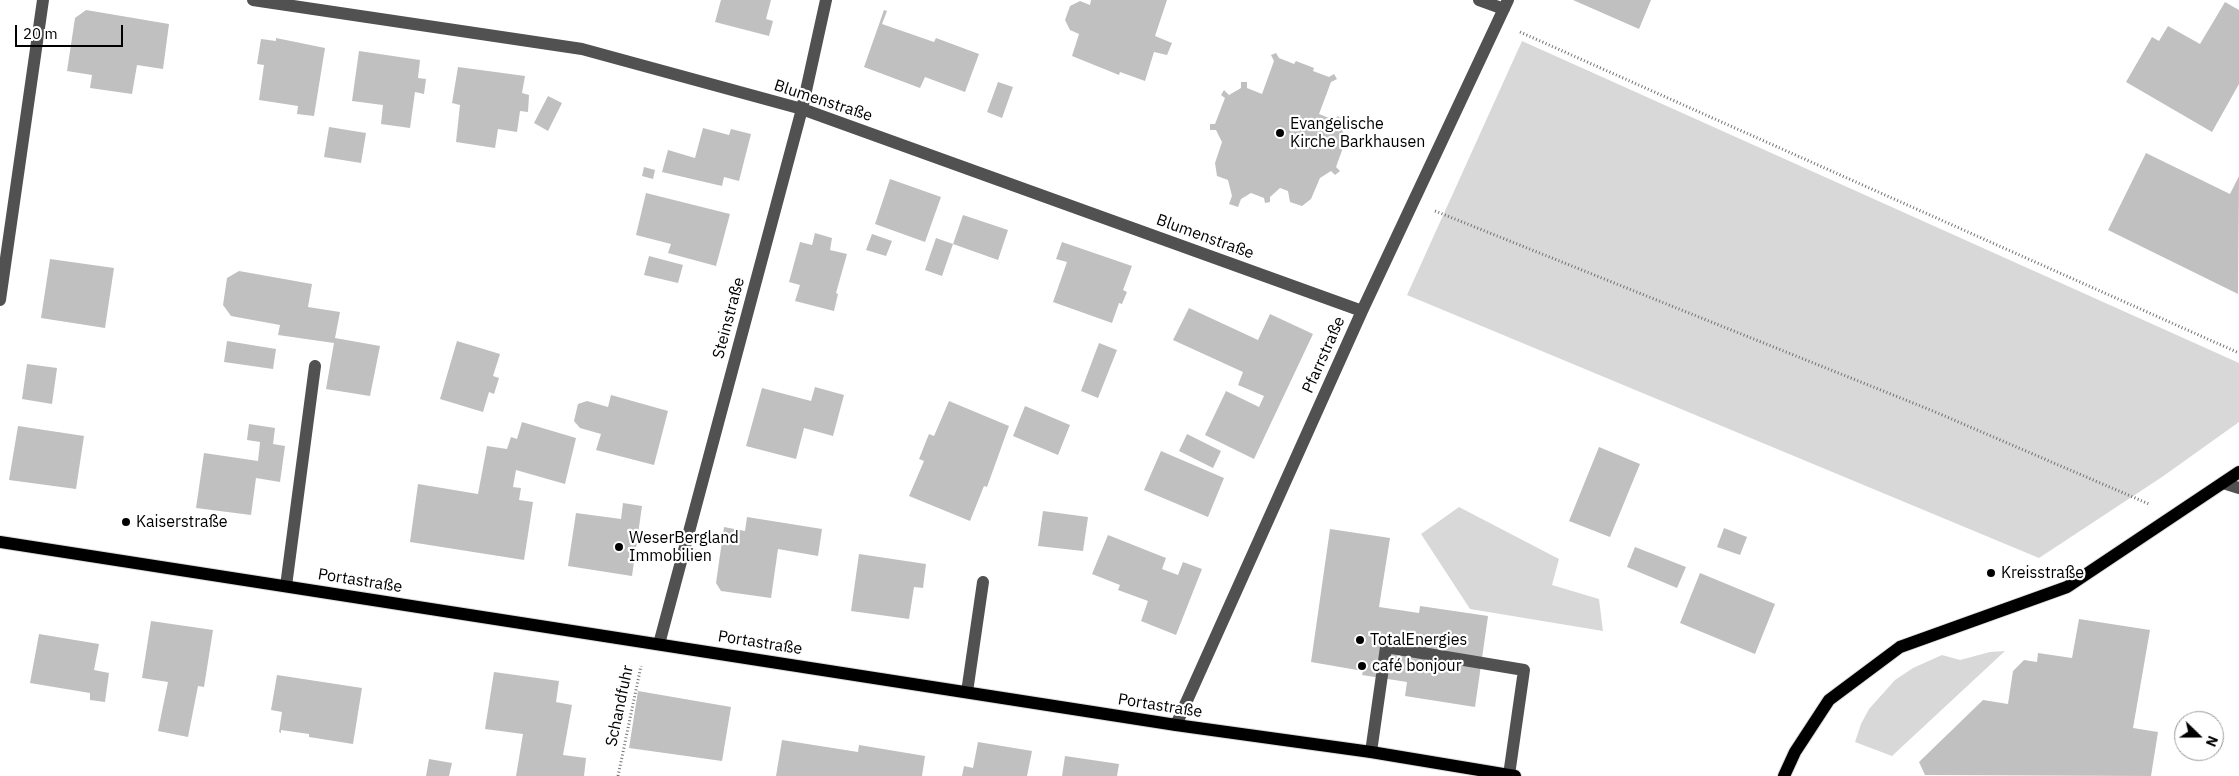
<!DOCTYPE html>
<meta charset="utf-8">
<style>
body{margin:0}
#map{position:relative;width:2239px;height:776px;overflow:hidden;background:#fff;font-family:"IBM Plex Sans",sans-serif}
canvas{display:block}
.north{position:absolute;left:2174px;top:711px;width:50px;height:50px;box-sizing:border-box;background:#fff;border:1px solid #999;border-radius:50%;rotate:112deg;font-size:14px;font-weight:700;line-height:20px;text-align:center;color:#000}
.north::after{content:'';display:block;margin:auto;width:18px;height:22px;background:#000;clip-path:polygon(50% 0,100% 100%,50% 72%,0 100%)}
.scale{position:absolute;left:15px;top:25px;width:108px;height:22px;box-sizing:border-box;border:2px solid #000;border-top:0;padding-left:6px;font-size:15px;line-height:18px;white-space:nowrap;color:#000;-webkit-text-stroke:4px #fff;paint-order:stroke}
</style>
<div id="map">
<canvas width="2239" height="776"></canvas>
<div class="north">N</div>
<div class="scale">20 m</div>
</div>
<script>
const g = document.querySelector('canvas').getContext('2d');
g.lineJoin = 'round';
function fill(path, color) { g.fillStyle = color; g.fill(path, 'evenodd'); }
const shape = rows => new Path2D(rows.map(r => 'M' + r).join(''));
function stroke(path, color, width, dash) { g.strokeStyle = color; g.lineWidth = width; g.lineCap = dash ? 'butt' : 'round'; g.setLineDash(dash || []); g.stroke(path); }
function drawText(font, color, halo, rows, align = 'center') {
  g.font = font + ' "IBM Plex Sans",sans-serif'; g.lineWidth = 4.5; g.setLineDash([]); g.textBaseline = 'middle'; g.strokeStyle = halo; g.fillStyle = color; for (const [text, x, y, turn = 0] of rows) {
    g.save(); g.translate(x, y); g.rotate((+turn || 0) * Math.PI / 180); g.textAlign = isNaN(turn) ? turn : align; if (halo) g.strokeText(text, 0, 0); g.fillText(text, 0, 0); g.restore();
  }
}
const green = shape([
 [1522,41,2239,363,2239,422,2162,477,2039,558,1407,295],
 [1459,507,1559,559,1552,585,1599,599,1603,631,1470,609,1421,534],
 [2005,651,1892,756,1855,742,1861,724,1869,709,1895,680,1913,668,1942,655,1960,660,1990,652]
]);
const building = shape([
 [721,0,771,0,766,19,773,21,769,36,715,22],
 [1091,0,1167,0,1155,36,1172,43,1167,55,1154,52,1145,81,1120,72,1119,75,1072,56,1079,34,1070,30,1065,20,1070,6,1080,1,1090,5],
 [1573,0,1651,0,1639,29],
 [2225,2,2239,10,2239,84,2212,132,2126,82,2152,37,2159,41,2168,26,2200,44],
 [86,10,169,24,163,69,137,65,132,94,90,88,92,75,67,71,75,18],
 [884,10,887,11,882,24,934,42,936,38,979,54,965,92,925,77,920,88,864,67],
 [276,38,325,48,314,116,297,114,298,106,259,100,264,65,257,64,261,39,276,41],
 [359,51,420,60,418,78,426,79,424,94,415,92,410,128,381,124,383,105,352,101],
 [1276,53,1279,58,1294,64,1296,61,1314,68,1313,71,1329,77,1334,74,1337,79,1331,82,1319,114,1334,120,1338,116,1342,120,1339,124,1345,136,1350,136,1350,142,1345,142,1336,167,1340,171,1335,175,1331,171,1320,178,1311,199,1302,206,1290,202,1288,191,1280,188,1270,197,1270,202,1265,203,1264,198,1251,193,1241,199,1238,207,1229,204,1232,196,1228,180,1217,176,1215,163,1222,142,1216,130,1210,130,1210,124,1215,124,1225,98,1221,95,1224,90,1229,95,1241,88,1241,82,1247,82,1247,88,1262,94,1274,61,1271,55],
 [458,67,525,76,522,93,529,95,528,112,520,111,517,132,498,129,495,148,456,142,460,105,452,103],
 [998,82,1013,87,1002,118,987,112],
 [548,96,562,103,548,131,534,123],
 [329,127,366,133,361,163,324,157],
 [703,128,729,135,731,129,751,134,739,181,724,177,722,186,662,172,668,150,695,158],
 [2146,153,2230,194,2239,176,2238,294,2108,230],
 [644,167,655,170,653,179,642,176],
 [890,179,941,197,925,242,875,224],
 [646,193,730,214,716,266,668,253,671,244,636,235],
 [963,215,1008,230,998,260,953,244],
 [815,233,832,238,830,250,847,254,836,293,838,294,834,311,795,301,800,285,789,282,800,242,812,245],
 [872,234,892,241,886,256,866,250],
 [936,238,953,244,942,276,925,270],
 [1062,242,1132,266,1123,290,1127,292,1122,304,1119,303,1112,323,1053,302,1067,262,1056,259],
 [649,256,683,265,678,283,644,275],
 [50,259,114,268,105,328,41,318],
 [239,271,312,284,308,307,340,312,335,338,380,346,370,396,326,389,334,343,278,335,280,325,231,316,223,305,227,278],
 [1189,308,1258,340,1270,314,1313,334,1254,459,1205,435,1226,391,1259,407,1264,396,1238,385,1243,372,1173,340],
 [227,341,276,349,273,369,224,362],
 [457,341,500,354,493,376,499,378,494,394,489,392,483,412,440,399],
 [1099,343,1117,350,1098,398,1081,391],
 [27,364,57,368,52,404,22,399],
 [815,387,844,395,833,436,804,428,796,459,746,446,762,388,811,401],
 [611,395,668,411,654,465,596,450,601,434,580,428,574,421,578,404,587,401,608,407],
 [949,401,1009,426,987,487,984,486,970,521,909,496,924,461,919,459,929,434,934,436],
 [1025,406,1070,425,1058,455,1013,436],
 [522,422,576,438,565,484,516,470,513,487,521,488,519,500,533,502,524,560,410,542,418,484,478,494,487,446,507,449,511,437,517,439],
 [249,424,275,428,273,444,285,446,280,482,256,478,251,515,196,508,204,453,258,461,260,442,247,440],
 [18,426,84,436,76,489,9,480],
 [1187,434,1221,451,1213,468,1179,451],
 [1599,447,1640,464,1610,537,1569,521],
 [1161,451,1224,478,1208,517,1144,490],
 [623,503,642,506,632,576,568,566,576,513,621,519],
 [1043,511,1088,517,1083,551,1038,546],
 [747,517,822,529,818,556,778,549,771,598,721,591,716,583,724,527,745,531],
 [1724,528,1747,537,1740,555,1717,547],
 [1330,529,1390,538,1379,607,1419,613,1420,606,1488,616,1475,707,1405,696,1407,682,1362,675,1363,671,1311,662],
 [1108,535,1166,558,1162,569,1178,575,1183,562,1202,569,1176,635,1141,621,1148,601,1118,590,1120,585,1092,574],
 [1635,547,1686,567,1677,588,1627,567],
 [859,554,926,564,923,588,914,587,909,619,851,611],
 [1700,573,1775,604,1755,654,1680,623],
 [2079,619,2150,630,2133,728,2158,732,2151,776,1925,775,1919,762,1983,700,2008,704,2013,671,2024,660,2037,662,2038,653,2072,658],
 [151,621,213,630,204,687,198,686,188,737,158,731,168,682,142,678],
 [39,634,99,644,94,670,109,673,105,702,90,700,90,693,30,683],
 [494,672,559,681,556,702,572,705,563,755,586,758,584,776,516,776,523,734,485,729],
 [277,675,362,688,353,744,309,737,309,734,281,730,281,733,279,732,282,712,271,710],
 [638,691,731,707,722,761,629,748],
 [782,740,858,752,859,745,925,756,922,776,776,776],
 [978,742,1032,751,1027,776,962,776,964,766,973,768],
 [1065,756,1119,764,1117,776,1062,776],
 [429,759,452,763,449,776,426,776]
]);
const path = shape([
 [1520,32,2239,353],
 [1435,211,1933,411,2149,504],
 [618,776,641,666]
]);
const minor = shape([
 [253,0,582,49,802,109,1362,311],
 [1479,0,1504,9],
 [0,300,43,0],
 [2223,483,2239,488],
 [286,586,315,366],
 [659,644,802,109,826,0],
 [967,692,983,582],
 [1176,725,1362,311,1508,0],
 [1371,752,1386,647,1524,670,1509,775]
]);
const major = shape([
 [0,542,1176,725,1371,752,1515,776],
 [1784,776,1795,752,1829,700,1900,647,2067,587,2239,472]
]);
const markers = [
 [1280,133,5,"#000"],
 [126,522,5,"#000"],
 [619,547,5,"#000"],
 [1991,573,5,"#000"],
 [1360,640,5,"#000"],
 [1362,666,5,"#000"]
];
const streetNames = [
 ["Blumenstraße",823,101,18],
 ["Blumenstraße",1205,237,20],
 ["Steinstraße",729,318,-75],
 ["Pfarrstraße",1324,355,-66],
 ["Portastraße",360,581,9],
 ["Portastraße",760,643,9],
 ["Schandfuhr",620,706,-78],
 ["Portastraße",1160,706,9]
];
const poiNames = [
 ["Evangelische",1290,124],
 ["Kirche Barkhausen",1290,142],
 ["Kaiserstraße",136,522],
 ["WeserBergland",629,538],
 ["Immobilien",629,556],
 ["Kreisstraße",2001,573],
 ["TotalEnergies",1370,640],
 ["café bonjour",1372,666]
];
fill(green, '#d8d8d8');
fill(building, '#c0c0c0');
stroke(major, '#dbdbdb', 14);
stroke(path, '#737373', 3, [1, 2.5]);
stroke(minor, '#515151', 12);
stroke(major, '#000', 12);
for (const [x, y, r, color] of markers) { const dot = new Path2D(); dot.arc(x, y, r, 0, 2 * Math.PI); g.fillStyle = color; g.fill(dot); stroke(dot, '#fff', 2); }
drawText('16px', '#000', '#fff', streetNames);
drawText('16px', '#000', '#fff', poiNames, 'left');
</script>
